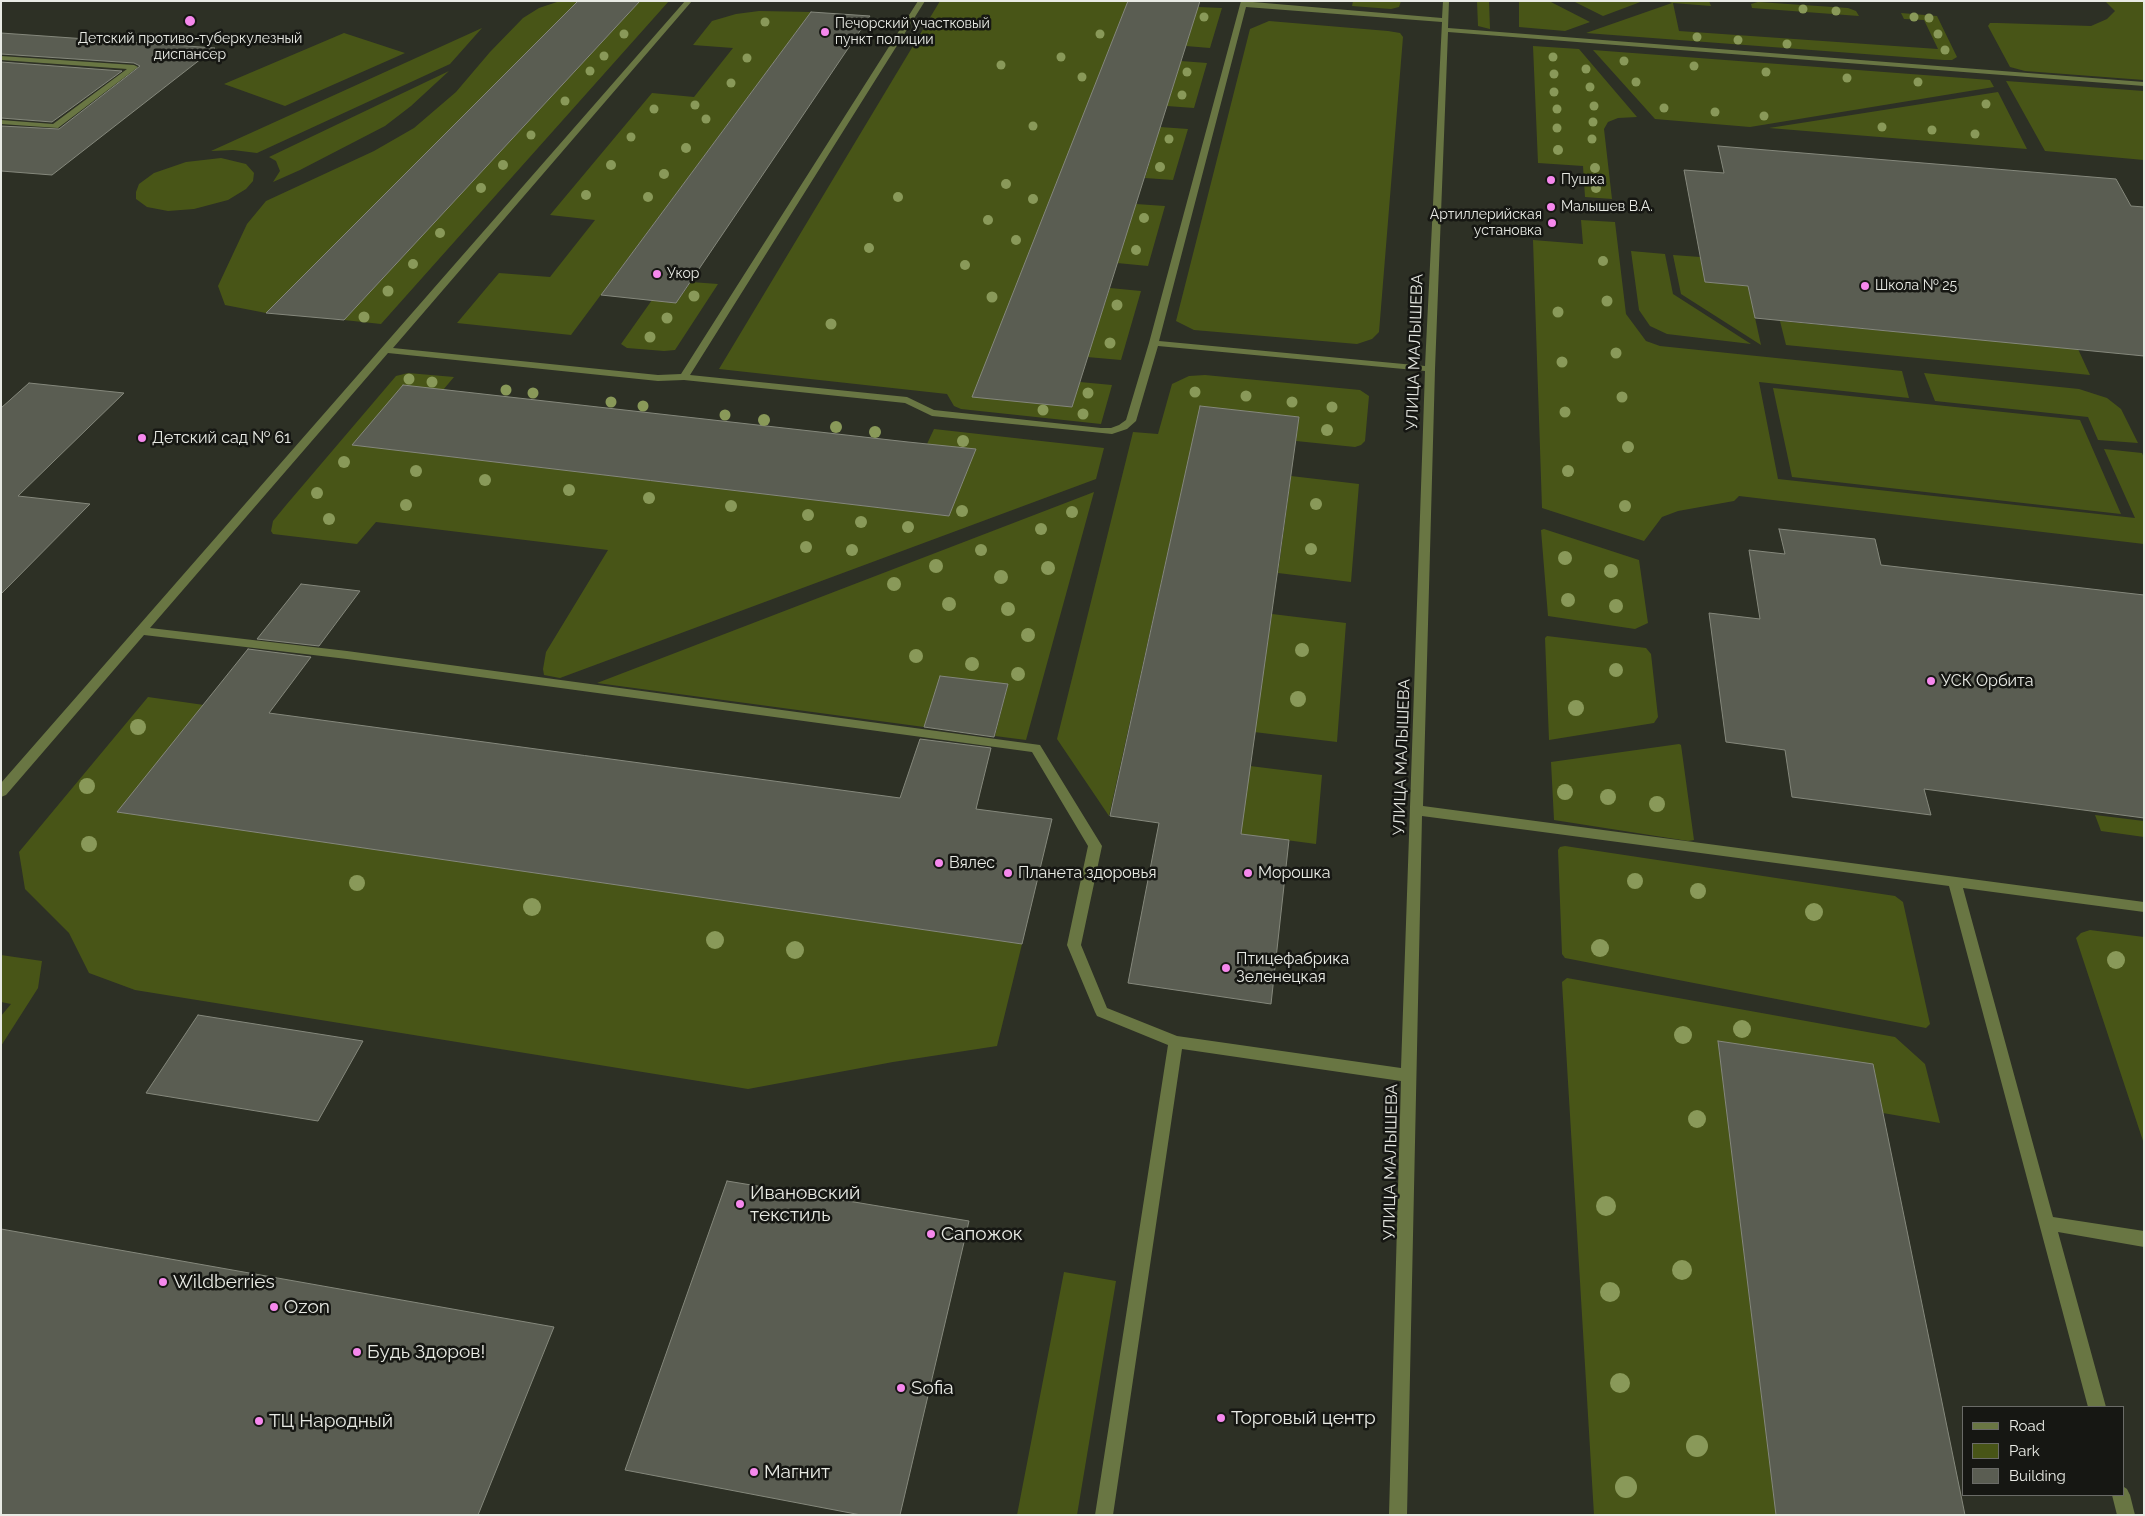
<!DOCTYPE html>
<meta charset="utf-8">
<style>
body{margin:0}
#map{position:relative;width:2145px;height:1516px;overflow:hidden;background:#2d3025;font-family:Raleway,sans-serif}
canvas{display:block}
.frame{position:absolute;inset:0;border:2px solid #e8eae4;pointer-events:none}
.legend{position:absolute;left:1962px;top:1406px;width:162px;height:90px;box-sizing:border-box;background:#161713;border:1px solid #6a6b67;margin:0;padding:6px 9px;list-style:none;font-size:15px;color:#e8eae4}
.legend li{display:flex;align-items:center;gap:10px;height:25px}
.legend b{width:25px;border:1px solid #6a6b67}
</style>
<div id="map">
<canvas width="2145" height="1516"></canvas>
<div class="frame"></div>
<ul class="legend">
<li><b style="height:6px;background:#697643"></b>Road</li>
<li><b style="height:14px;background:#485517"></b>Park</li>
<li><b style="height:14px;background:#5a5d52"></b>Building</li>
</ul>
</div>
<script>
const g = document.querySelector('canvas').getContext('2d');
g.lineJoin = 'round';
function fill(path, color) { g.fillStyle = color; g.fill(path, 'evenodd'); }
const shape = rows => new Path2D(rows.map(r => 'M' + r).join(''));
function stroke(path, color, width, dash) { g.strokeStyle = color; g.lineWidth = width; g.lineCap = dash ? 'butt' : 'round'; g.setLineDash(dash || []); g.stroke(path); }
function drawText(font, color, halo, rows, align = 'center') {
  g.font = font + ' Raleway,sans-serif'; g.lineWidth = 5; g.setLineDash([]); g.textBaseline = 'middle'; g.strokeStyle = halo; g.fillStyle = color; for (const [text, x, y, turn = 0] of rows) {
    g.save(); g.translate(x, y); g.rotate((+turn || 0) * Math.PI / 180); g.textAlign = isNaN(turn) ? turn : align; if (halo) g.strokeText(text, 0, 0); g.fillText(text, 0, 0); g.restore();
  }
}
const green = shape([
 [560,1,578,1,266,313,225,305,218,286,247,224,266,201,374,151,414,128,456,92,490,52,523,18,539,8],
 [640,1,669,1,381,324,344,320],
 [940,1,1128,1,973,397,1072,407,1080,382,1112,385,1101,424,961,409,954,406,947,394,719,369],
 [1353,1,1369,2,1401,1,1399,7,1391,9,1352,6],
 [1477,1,1489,1,1490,29,1478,26],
 [1519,1,1549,1,1590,22,1565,31,1519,27],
 [1573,1,1643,1,1603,16],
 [1666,1,1709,1,1711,6,1673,3,1679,31,1938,49,1924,20,1904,19,1901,13,1937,16,1957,57,1952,60,1944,60,1586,33,1672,3],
 [2105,1,2144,1,2144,80,2025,71,2010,67,1988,26,1990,23,1998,23,2091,26,2107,19,2115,11],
 [1758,2,1848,8,1856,11,1859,16,1752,8,1751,4],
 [1198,7,1222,8,1210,48,1186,46],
 [759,11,811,12,571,335,457,323,499,273,550,277,595,220,550,215,652,93,694,97,733,48,693,45,712,21,736,14],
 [1269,21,1388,31,1400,33,1403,37,1379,332,1372,339,1357,344,1194,330,1176,321,1250,29],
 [482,28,450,64,257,153,233,150,211,151],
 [344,33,405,53,285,106,224,84],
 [1533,46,1579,49,1637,117,1618,118,1608,122,1604,129,1612,199,1585,197,1583,166,1538,163],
 [1593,50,1990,80,1994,87,1750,127,1655,119],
 [1181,61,1207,63,1194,108,1167,106],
 [449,71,411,106,385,126,300,170,273,182,280,171,276,161,269,157],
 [2006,81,2144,91,2144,160,2045,151],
 [1998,92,2027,149,1769,128],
 [1160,127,1188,129,1173,180,1145,178],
 [221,158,246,164,254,173,253,181,246,189,228,200,194,209,168,211,147,207,136,199,136,192,139,184,154,173,186,162],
 [1136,204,1165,206,1148,266,1117,263],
 [1581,220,1615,222,1626,314,1646,341,1660,346,1902,371,1909,398,1759,382,1778,479,2135,518,2104,449,2142,453,2144,458,2144,544,1739,496,1734,501,1678,511,1662,517,1644,541,1542,508,1533,240,1583,244],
 [1631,251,1665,254,1673,294,1751,344,1667,334,1650,326,1639,310],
 [1673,255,1700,257,1705,282,1748,286,1761,345,1681,294],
 [691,282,718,284,675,350,664,351,627,348,621,344,652,300,676,303],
 [1110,288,1141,291,1121,360,1087,357],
 [1780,321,2078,349,2090,375,1786,345],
 [408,373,454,377,443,390,353,445,949,516,975,450,927,444,934,429,1104,448,1096,479,560,678,544,675,543,669,546,652,608,550,376,522,357,544,273,534,271,531,273,521,287,504,396,376],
 [1924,373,2079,389,2107,398,2121,409,2138,443,2098,440,2088,417,1935,401],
 [1205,375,1360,390,1369,396,1365,441,1361,445,1355,447,1296,441,1299,417,1200,407,1109,816,1057,739,1133,432,1158,434,1172,384,1189,376],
 [1773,388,2080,420,2121,514,1792,477],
 [1291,476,1359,484,1351,582,1278,573],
 [1094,492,1026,740,995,736,1008,684,941,676,924,727,597,683],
 [1544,529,1639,560,1648,623,1635,629,1548,616,1541,530],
 [1272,614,1346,623,1337,742,1254,732],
 [1547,636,1646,648,1651,654,1658,717,1654,723,1549,740,1545,638],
 [148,697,204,705,118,812,1022,944,997,1046,893,1062,748,1089,135,990,89,973,69,933,25,889,19,852],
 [1679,744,1681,745,1694,840,1688,841,1554,820,1551,762],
 [1250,766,1322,775,1316,844,1241,834],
 [2095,815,2144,821,2144,837,2101,831],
 [1565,846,1895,896,1903,902,1930,1024,1926,1028,1565,958,1562,954,1558,850,1560,847],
 [2090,930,2144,937,2144,1144,2076,938,2081,933],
 [1,955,42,961,38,988,1,1046,1,1016,11,1004,1,1002],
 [1567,978,1895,1037,1925,1064,1940,1123,1883,1113,1872,1064,1718,1041,1776,1515,1594,1515,1562,982],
 [1064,1272,1116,1281,1077,1515,1017,1515]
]);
const building = shape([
 [578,1,640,1,344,320,266,313,578,1],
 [1128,1,1200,1,1072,407,972,397,1128,1],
 [811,12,870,16,676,303,601,295,811,12],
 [1,33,215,48,52,175,1,171,1,126,59,129,140,66,134,63,1,54,1,33],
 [1,62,122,71,52,122,1,118,1,62],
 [1718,146,2116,179,2131,206,2144,207,2144,356,1755,318,1748,286,1705,282,1684,170,1724,173,1718,146],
 [29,383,124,393,18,496,90,504,1,594,1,408,29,383],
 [403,385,908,442,976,449,949,516,352,445,403,385],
 [1200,406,1299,417,1241,834,1289,840,1271,1004,1128,983,1159,823,1110,816,1200,406],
 [1779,529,1875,539,1881,565,2144,595,2144,818,1924,789,1931,815,1792,797,1785,750,1726,742,1709,613,1760,619,1749,550,1785,554,1779,529],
 [301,584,360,591,319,646,257,639,301,584],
 [248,649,311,657,269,713,900,798,920,739,991,748,976,809,1052,819,1022,944,117,812,248,649],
 [940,676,1008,684,994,737,924,727,940,676],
 [198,1015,363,1041,318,1121,146,1093,198,1015],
 [1718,1041,1873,1064,1965,1515,1776,1515,1718,1041],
 [727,1181,969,1221,900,1515,861,1515,625,1470,727,1181],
 [1,1229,554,1327,478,1515,1,1515,1,1229]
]);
const minor = shape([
 [685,1,692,1,393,348,658,375,681,374,918,1,925,1,690,375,907,397,934,410,1101,428,1111,428,1119,425,1126,420,1149,343,1241,1,1442,18,1443,1,1449,1,1448,28,2144,82,2144,86,1448,32,1435,369,1423,806,2144,902,2144,912,1963,888,2053,1217,2144,1231,2144,1247,2058,1232,2106,1407,2088,1407,1949,886,1422,816,1407,1515,1389,1515,1401,1081,1182,1049,1113,1515,1095,1515,1168,1045,1097,1016,1095,1012,1067,945,1088,846,1032,752,347,659,144,635,6,795,1,797,1,783,685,1],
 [1246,7,1442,22,1425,366,1159,341,1246,7],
 [1158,346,1425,371,1401,1068,1177,1036,1107,1008,1081,945,1102,846,1040,745,347,651,150,628,388,353,658,381,684,380,905,403,932,416,1112,434,1127,429,1136,421,1158,346],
 [1,56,134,65,138,67,58,128,1,124,1,120,53,124,127,69,1,60,1,56],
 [2124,1487,2127,1489,2130,1495,2135,1515,2117,1515,2112,1495,2124,1495,2124,1487]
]);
const trees = [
 [1803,9,4.5],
 [1836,11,4.5],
 [1204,17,4.5],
 [1914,17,4.5],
 [1929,18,4.5],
 [765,22,4.5],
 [624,34,4.5],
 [1100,34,4.5],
 [1938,34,4.5],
 [1697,37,4.5],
 [1738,40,4.5],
 [1787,44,4.5],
 [1945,50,4.5],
 [604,56,4.5],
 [1061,57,4.5],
 [1553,57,4.5],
 [747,58,4.5],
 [1624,61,4.5],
 [1001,65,4.5],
 [1694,66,4.5],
 [1586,69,4.5],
 [590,71,4.5],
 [1187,72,4.5],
 [1766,72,4.5],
 [1554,74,4.5],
 [1082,77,4.5],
 [1847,78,4.5],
 [1636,82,4.5],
 [1918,82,4.5],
 [731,83,4.5],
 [1590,87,4.5],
 [1554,92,4.5],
 [1182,95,4.5],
 [565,101,4.5],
 [1986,104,4.5],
 [695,105,4.5],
 [1594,106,4.5],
 [1664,108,4.5],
 [654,109,4.5],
 [1557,109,4.5],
 [1715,112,4.5],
 [1764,116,4.5],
 [706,119,4.5],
 [1593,122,4.5],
 [1033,126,4.5],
 [1882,127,4.5],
 [1557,128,4.5],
 [1932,130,4.5],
 [1975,134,4.5],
 [531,135,4.5],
 [631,137,4.5],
 [1169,139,4.5],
 [1592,139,4.5],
 [686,148,5],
 [1558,150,5],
 [503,165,5],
 [611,165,5],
 [1160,167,5],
 [1595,168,5],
 [664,174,5],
 [1006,184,5],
 [481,188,5],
 [1596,188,5],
 [586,195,5],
 [648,197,5],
 [898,197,5],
 [1033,199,5],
 [1144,218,5],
 [988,220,5],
 [440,233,5],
 [1016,240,5],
 [869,248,5],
 [1136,250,5],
 [1603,261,5],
 [413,264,5],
 [965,265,5],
 [388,291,5.5],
 [694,296,5.5],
 [992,297,5.5],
 [1607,301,5.5],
 [1117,305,5.5],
 [1558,312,5.5],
 [364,317,5.5],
 [667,318,5.5],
 [831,324,5.5],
 [650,337,5.5],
 [1110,343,5.5],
 [1616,353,5.5],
 [1562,362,5.5],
 [409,379,5.5],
 [432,382,5.5],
 [506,390,5.5],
 [1195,392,5.5],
 [533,393,5.5],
 [1088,393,5.5],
 [1246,396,5.5],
 [1622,397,5.5],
 [611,402,5.5],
 [1292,402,5.5],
 [643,406,5.5],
 [1332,407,5.5],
 [1043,410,5.5],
 [1565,412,5.5],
 [1083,414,5.5],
 [725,415,5.5],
 [764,420,6],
 [836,427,6],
 [1327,430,6],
 [875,432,6],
 [963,441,6],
 [1628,447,6],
 [344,462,6],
 [416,471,6],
 [1568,471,6],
 [485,480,6],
 [569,490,6],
 [317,493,6],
 [649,498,6],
 [1316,504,6],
 [406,505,6],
 [731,506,6],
 [1625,506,6],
 [962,511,6],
 [1072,512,6],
 [808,515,6],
 [329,519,6],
 [861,522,6],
 [908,527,6],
 [1041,529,6],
 [806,547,6],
 [1311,549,6],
 [852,550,6],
 [981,550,6],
 [1565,558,7],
 [936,566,7],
 [1048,568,7],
 [1611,571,7],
 [1001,577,7],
 [894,584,7],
 [1568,600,7],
 [949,604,7],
 [1616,606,7],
 [1008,609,7],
 [1028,635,7],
 [1302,650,7],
 [916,656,7],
 [972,664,7],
 [1616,670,7],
 [1018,674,7],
 [1298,699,8],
 [1576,708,8],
 [138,727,8],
 [87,786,8],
 [1565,792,8],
 [1608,797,8],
 [1657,804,8],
 [89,844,8],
 [1635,881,8],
 [357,883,8],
 [1698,891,8],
 [532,907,9],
 [1814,912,9],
 [715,940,9],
 [1600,948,9],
 [795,950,9],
 [2116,960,9],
 [1742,1029,9],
 [1683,1035,9],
 [1697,1119,9],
 [1606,1206,10],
 [1682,1270,10],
 [1610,1292,10],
 [1620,1383,10],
 [1697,1446,11],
 [1626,1487,11]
];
const markers = [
 [190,21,6,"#f688ed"],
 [825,32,5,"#f688ed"],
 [1551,180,5,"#f688ed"],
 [1551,207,5,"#f688ed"],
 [1552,223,5,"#f688ed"],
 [657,274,5,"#f688ed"],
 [1865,286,5,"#f688ed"],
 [142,438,5,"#f688ed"],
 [1931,681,5,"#f688ed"],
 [939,863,5,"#f688ed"],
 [1008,873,5,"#f688ed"],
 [1248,873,5,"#f688ed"],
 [1226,968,5,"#f688ed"],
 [740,1204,5,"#f688ed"],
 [931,1234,5,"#f688ed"],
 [163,1282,5,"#f688ed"],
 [274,1307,5,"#f688ed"],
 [357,1352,5,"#f688ed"],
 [901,1388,5,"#f688ed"],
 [1221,1418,5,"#f688ed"],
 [259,1421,5,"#f688ed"],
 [754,1472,5,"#f688ed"]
];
const farPoinames = [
 ["Печорский участковый",835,24],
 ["пункт полиции",835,40],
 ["Детский противо-туберкулезный",190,39,"center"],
 ["диспансер",190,55,"center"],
 ["Пушка",1561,180],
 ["Малышев В.А.",1561,207],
 ["Артиллерийская",1542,215,"right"],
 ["установка",1542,231,"right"],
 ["Укор",667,274],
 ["Школа № 25",1875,286]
];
const streetNames = [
 ["УЛИЦА МАЛЫШЕВА",1415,352,-88],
 ["УЛИЦА МАЛЫШЕВА",1402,757,-88],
 ["УЛИЦА МАЛЫШЕВА",1391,1162,-89]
];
const poiNames = [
 ["Детский сад № 61",152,438],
 ["УСК Орбита",1941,681],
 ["Вялес",949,863],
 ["Планета здоровья",1018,873],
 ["Морошка",1258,873],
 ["Птицефабрика",1236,959],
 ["Зеленецкая",1236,977]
];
const nearPoinames = [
 ["Ивановский",750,1193],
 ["текстиль",750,1215],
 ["Сапожок",941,1234],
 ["Wildberries",173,1282],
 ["Ozon",284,1307],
 ["Будь Здоров!",367,1352],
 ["Sofia",911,1388],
 ["Торговый центр",1231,1418],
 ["ТЦ Народный",269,1421],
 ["Магнит",764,1472]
];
fill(green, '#485517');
fill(building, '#5a5d52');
stroke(building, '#85887c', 1);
fill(minor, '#697643');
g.fillStyle = '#899959';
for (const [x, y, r] of trees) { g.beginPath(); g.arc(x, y, r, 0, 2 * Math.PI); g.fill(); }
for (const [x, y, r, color] of markers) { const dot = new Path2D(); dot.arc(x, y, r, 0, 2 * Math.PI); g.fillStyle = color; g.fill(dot); stroke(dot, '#161713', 2); }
drawText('14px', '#e8eae4', '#161713', farPoinames, 'left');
drawText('16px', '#e8eae4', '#161713', streetNames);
drawText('16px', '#e8eae4', '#161713', poiNames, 'left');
drawText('19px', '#e8eae4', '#161713', nearPoinames, 'left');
</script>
